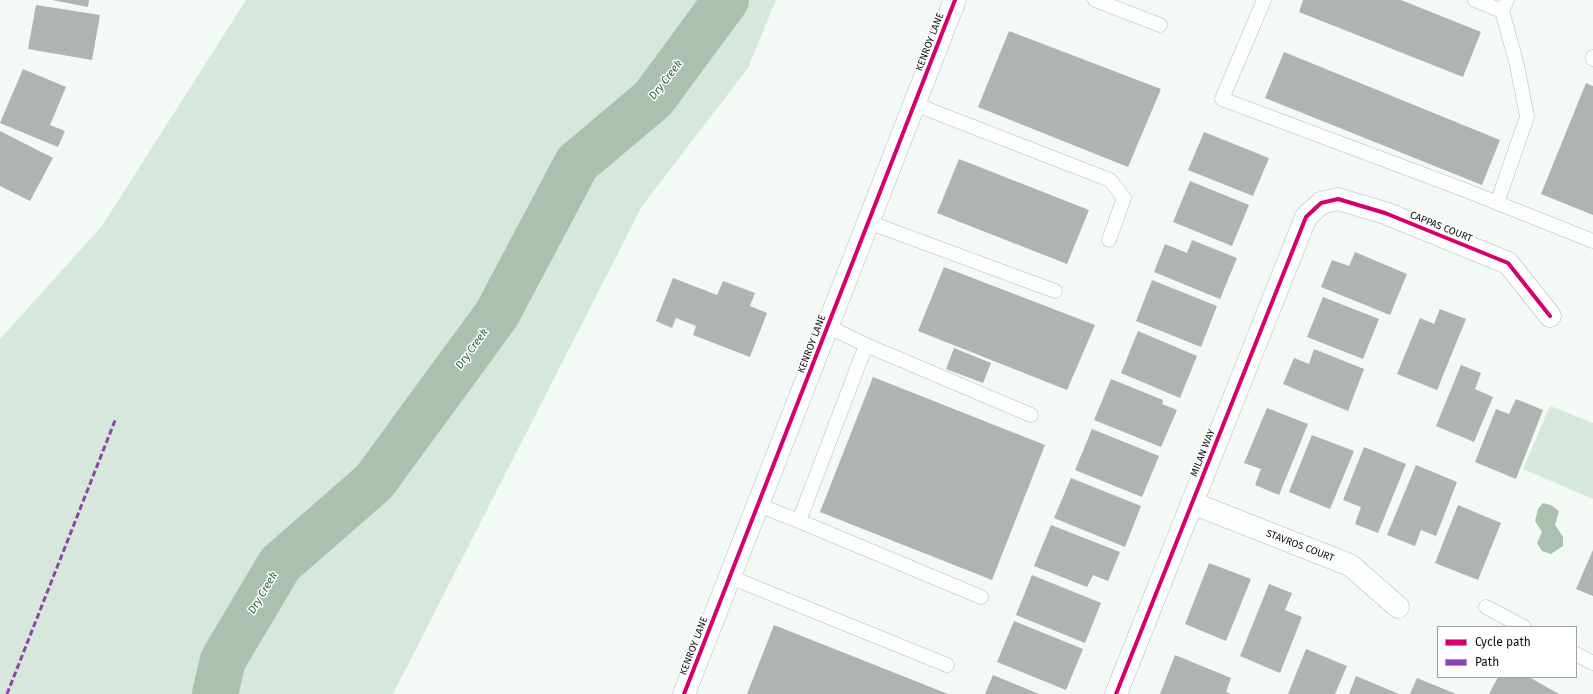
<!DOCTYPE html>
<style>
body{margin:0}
#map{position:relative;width:1593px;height:694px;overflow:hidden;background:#f3f9f5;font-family:"Fira Sans",sans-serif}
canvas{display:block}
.legend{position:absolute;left:1437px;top:626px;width:140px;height:52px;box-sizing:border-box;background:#fff;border:1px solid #9e9f9e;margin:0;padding:5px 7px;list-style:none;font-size:12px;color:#0c0f0d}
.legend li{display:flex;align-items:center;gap:8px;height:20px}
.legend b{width:20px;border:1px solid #9e9f9e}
</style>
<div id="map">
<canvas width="1593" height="694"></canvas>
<ul class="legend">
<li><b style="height:5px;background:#d6006c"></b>Cycle path</li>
<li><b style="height:5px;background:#8e44ad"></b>Path</li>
</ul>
</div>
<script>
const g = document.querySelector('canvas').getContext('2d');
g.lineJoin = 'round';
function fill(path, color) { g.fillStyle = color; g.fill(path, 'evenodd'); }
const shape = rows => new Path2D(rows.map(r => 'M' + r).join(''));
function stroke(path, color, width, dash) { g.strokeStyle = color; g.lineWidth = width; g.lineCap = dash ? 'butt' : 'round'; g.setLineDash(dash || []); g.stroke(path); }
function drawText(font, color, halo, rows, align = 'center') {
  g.font = font + ' "Fira Sans",sans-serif'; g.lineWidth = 3; g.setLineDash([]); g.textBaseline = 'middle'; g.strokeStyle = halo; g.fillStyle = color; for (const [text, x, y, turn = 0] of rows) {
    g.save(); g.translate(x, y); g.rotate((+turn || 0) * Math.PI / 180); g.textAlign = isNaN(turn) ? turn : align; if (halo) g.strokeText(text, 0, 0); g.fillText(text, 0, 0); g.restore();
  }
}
const green = shape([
 [246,0,776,0,748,68,642,206,393,694,0,694,0,339,102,226],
 [1550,406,1593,423,1593,499,1523,469]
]);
const water = shape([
 [1543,503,1551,505,1559,511,1555,525,1563,537,1563,546,1551,554,1542,551,1537,543,1542,532,1535,521,1538,509]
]);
const river = shape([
 [215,694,223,660,280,564,374,482,497,314,577,163,653,99,726,0]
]);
const building = shape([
 [52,0,89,0,88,7],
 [1303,0,1401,0,1481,32,1463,77,1299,12],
 [36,5,100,15,92,60,28,49],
 [1009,31,1161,89,1128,167,978,107],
 [1284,52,1500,140,1482,185,1265,98],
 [23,69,66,87,50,125,65,131,58,147,0,123],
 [1586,83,1593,86,1593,215,1541,194],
 [0,131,53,158,30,201,0,186],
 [1204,132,1269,158,1253,196,1188,170],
 [959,159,1089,210,1067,264,937,213],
 [1190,181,1249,205,1232,246,1173,222],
 [1192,240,1237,258,1220,299,1154,272,1165,244,1187,253],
 [1355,252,1407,274,1390,315,1321,287,1332,260,1349,266],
 [944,267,1095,325,1067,390,918,331],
 [673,278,717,295,723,281,755,293,750,306,767,313,750,357,693,335,696,326,676,318,672,328,656,321],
 [1152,280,1217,306,1201,347,1136,321],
 [1323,297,1379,319,1363,359,1307,337],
 [1440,309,1466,319,1437,390,1397,374,1420,318,1434,324],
 [1138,331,1197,356,1180,398,1121,373],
 [954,348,991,363,983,383,946,369],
 [1314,349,1364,369,1348,411,1283,384,1294,358,1309,364],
 [1461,365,1481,373,1475,389,1493,397,1474,442,1436,426],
 [873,377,1045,445,992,580,820,512],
 [1111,379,1163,400,1162,404,1177,410,1161,447,1094,420],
 [1516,399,1543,410,1516,479,1475,462,1496,409,1509,414],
 [1267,408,1308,424,1279,495,1255,485,1261,469,1244,463],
 [1092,429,1159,456,1142,497,1075,470],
 [1312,435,1354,451,1330,509,1289,492],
 [1364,447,1406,464,1378,533,1355,524,1361,507,1343,500],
 [1416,465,1457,482,1436,536,1421,530,1415,546,1387,535],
 [1071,478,1141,506,1125,547,1054,518],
 [1458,505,1501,523,1478,580,1435,563],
 [1051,525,1120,552,1108,581,1093,575,1087,587,1034,566],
 [1593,550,1593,596,1576,589],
 [1209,563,1251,579,1226,641,1185,624],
 [1032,575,1101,603,1085,643,1016,615],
 [1269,584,1292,593,1285,610,1302,617,1280,673,1240,656],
 [1014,621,1083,649,1066,690,997,662],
 [774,625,948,694,747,694],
 [1306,649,1347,666,1335,694,1288,694],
 [1175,655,1231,678,1226,692,1231,694,1160,694],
 [993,675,1039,694,985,694],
 [1356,676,1399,694,1349,694],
 [1498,677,1529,677,1559,694,1489,694],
 [1417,678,1456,694,1410,694]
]);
const service = shape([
 [1095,0,1160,25],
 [1264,0,1222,99,1465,190,1593,241],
 [1475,0,1502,11],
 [1593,57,1593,59],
 [914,104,1110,180,1124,198,1109,240],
 [1497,203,1527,117,1517,65,1502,11,1507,0],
 [868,222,1055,291],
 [827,326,866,345,1031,415],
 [758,505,799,521,866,345],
 [799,521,981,597],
 [730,577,947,665],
 [1486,607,1524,627],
 [1576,654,1593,663]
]);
const minor = shape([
 [1192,503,1350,565,1398,607],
 [684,694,955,0],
 [1116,694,1306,217,1321,203,1338,199,1385,213,1508,263,1550,316]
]);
const quiet = shape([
 [7,694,116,418]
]);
const cycleway = shape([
 [684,694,955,0],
 [1116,694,1306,217,1321,203,1338,199,1385,213,1508,263,1550,316]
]);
const streetNames = [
 ["KENROY LANE",930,42,-69],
 ["CAPPAS COURT",1441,227,22],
 ["KENROY LANE",812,344,-69],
 ["MILAN WAY",1203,453,-68],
 ["STAVROS COURT",1300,546,21],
 ["KENROY LANE",694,646,-69]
];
const waterNames = [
 ["Dry Creek",666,80,-52],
 ["Dry Creek",472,349,-54],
 ["Dry Creek",263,593,-59]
];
fill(green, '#d5e8db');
fill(water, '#aac0b0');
stroke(river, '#aac0b0', 46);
fill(building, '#b0b4b1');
stroke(service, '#b8bcba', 15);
stroke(minor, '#b8bcba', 23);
stroke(service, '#fdfefe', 14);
stroke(minor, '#fdfefe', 22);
stroke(quiet, '#8e44ad', 3, [6, 3]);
stroke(cycleway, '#d6006c', 4);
drawText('10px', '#0c0f0d', '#fff', streetNames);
drawText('italic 11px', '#316243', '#fff', waterNames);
</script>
